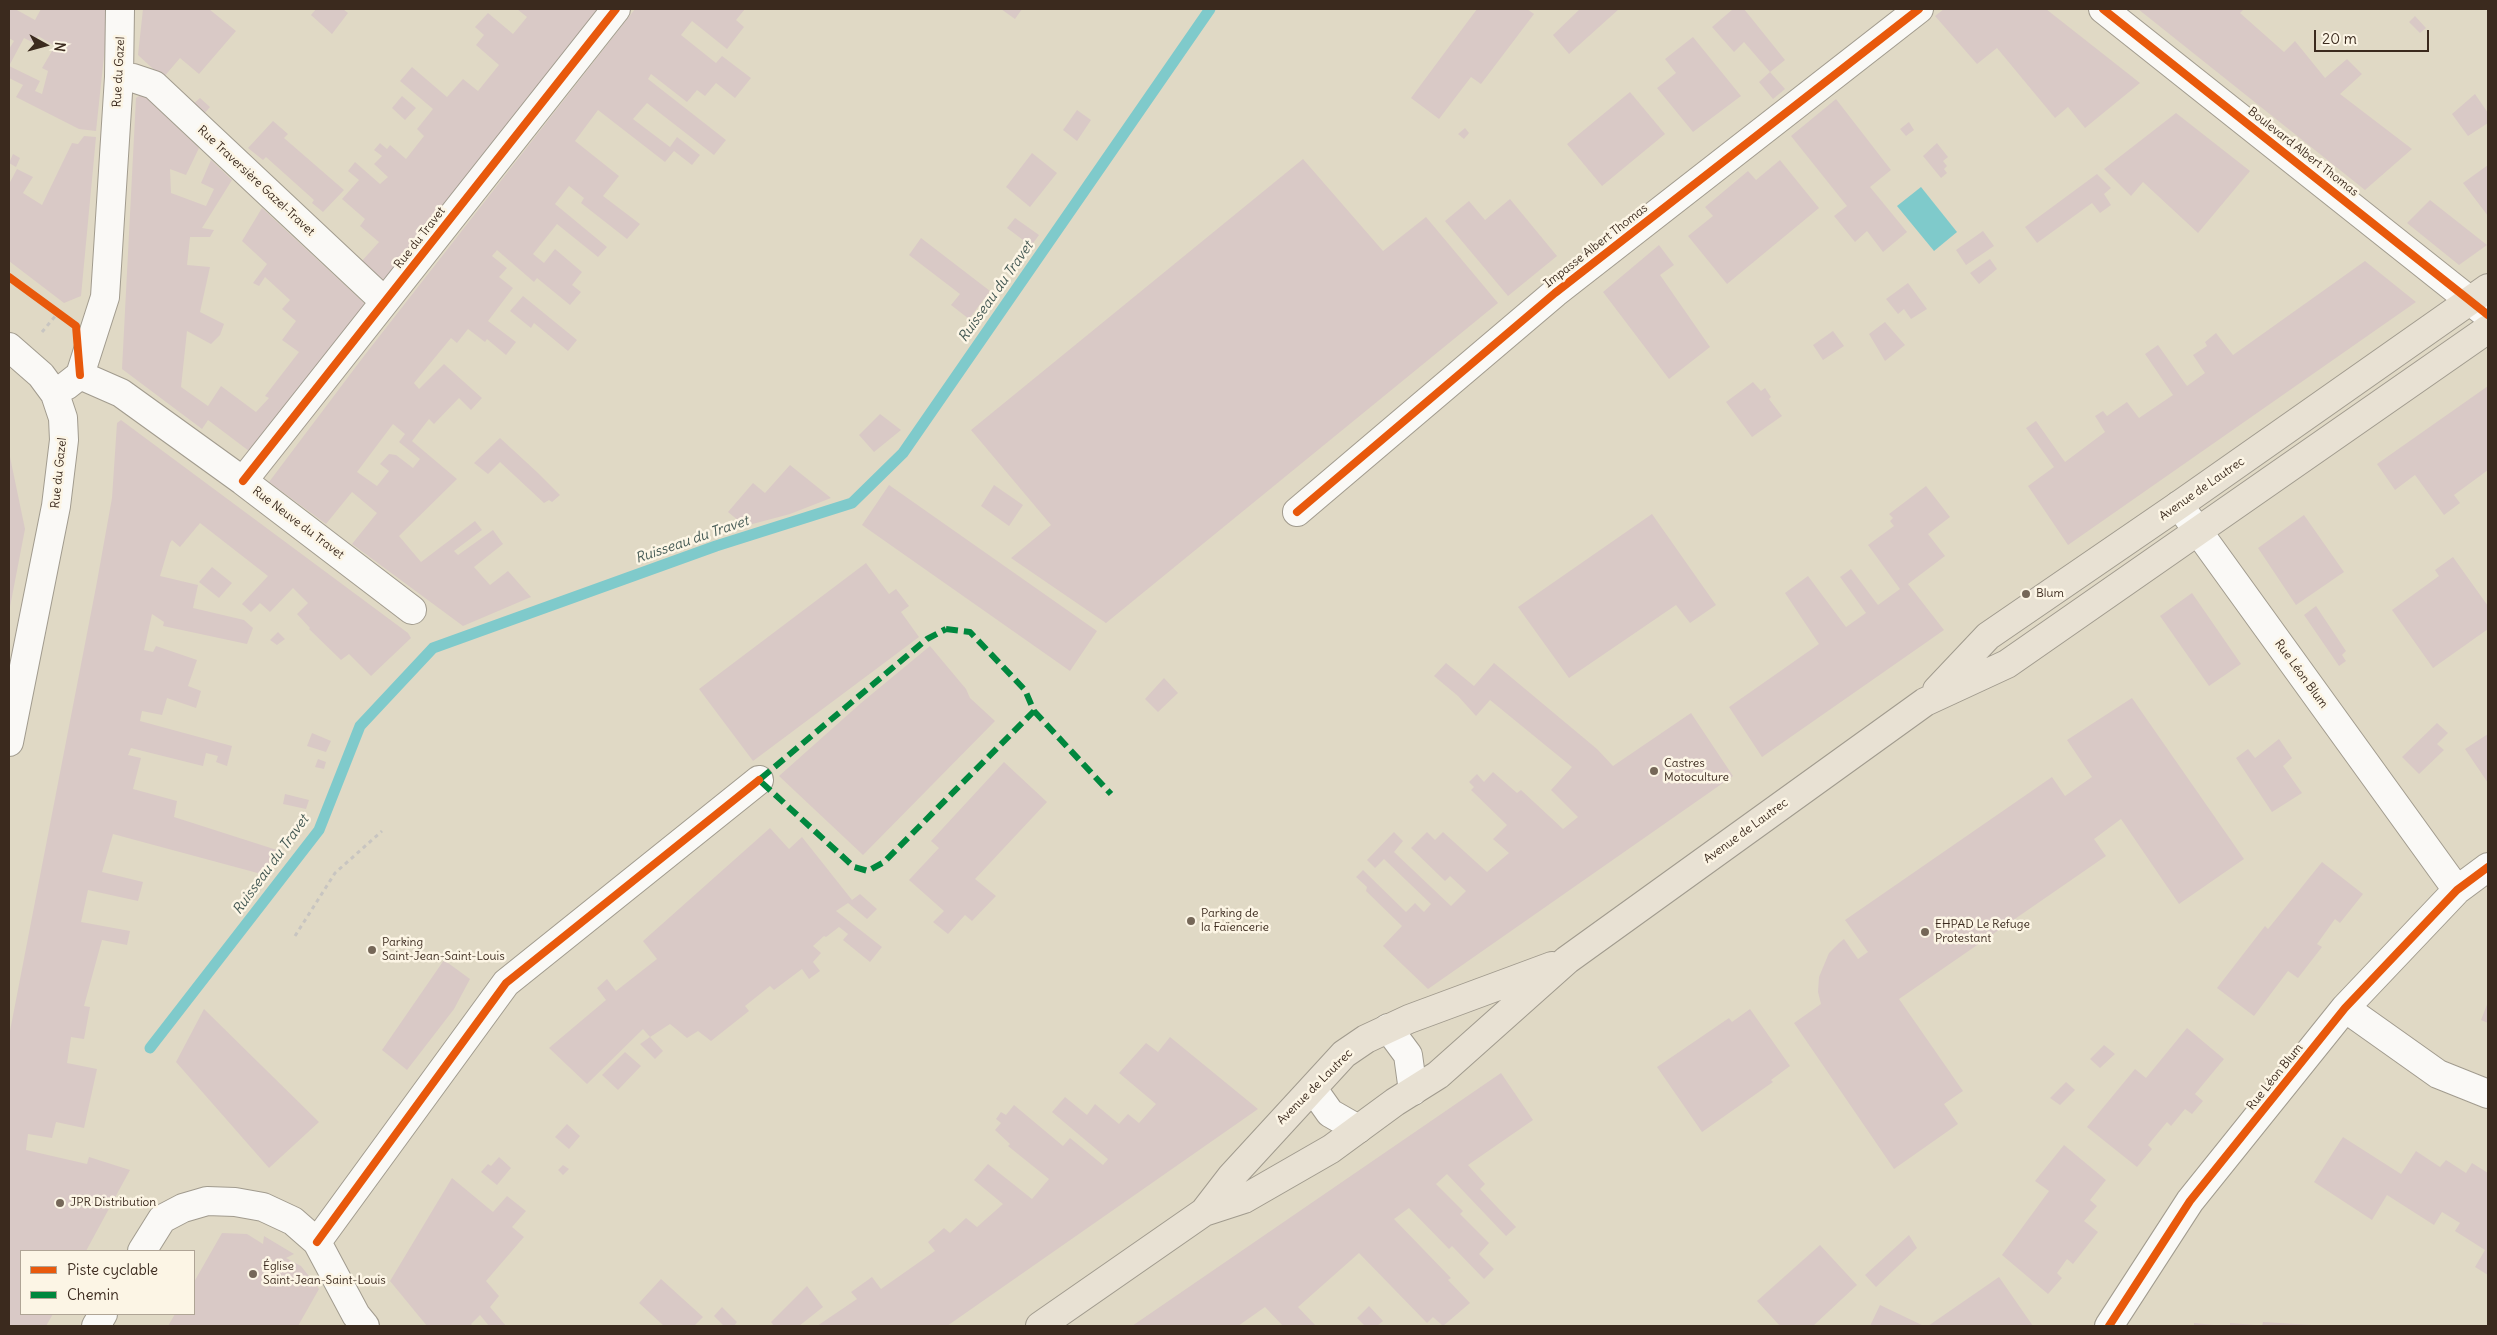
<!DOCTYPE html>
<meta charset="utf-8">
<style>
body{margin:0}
#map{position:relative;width:2497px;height:1335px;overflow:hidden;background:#e0d9c5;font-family:Delius,sans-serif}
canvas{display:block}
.frame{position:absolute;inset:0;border:10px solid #3b2a1e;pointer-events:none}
.legend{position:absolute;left:20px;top:1250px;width:175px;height:65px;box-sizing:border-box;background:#fcf5e5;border:1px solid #afa495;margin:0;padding:6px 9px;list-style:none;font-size:15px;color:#3b2a1e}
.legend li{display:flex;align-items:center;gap:10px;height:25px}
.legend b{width:25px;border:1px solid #afa495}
.north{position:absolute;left:20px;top:20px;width:50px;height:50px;-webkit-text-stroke:4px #fcf5e5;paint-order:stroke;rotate:97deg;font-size:14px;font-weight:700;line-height:20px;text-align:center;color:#3b2a1e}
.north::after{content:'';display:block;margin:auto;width:18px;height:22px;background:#3b2a1e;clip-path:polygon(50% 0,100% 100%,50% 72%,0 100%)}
.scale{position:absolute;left:2314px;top:30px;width:115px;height:22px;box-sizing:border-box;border:2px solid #3b2a1e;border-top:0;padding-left:6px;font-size:15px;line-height:18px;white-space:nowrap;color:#3b2a1e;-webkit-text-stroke:4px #fcf5e5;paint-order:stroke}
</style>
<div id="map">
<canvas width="2497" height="1335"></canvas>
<div class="frame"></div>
<ul class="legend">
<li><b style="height:6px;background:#e8590c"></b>Piste cyclable</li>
<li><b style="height:6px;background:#00873e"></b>Chemin</li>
</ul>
<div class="north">N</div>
<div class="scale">20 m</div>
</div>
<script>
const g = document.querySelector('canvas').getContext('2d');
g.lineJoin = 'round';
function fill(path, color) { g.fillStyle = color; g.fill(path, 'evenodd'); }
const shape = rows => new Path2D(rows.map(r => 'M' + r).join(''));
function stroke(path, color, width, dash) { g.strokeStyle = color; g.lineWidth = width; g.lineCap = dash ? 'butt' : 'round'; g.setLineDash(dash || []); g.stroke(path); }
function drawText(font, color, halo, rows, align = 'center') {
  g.font = font + ' Delius,sans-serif'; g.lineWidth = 5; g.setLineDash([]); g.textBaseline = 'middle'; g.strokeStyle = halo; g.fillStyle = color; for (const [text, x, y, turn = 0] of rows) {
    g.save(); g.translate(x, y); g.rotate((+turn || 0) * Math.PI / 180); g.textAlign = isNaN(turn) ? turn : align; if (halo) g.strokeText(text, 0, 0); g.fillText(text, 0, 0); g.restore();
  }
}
const water = shape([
 [1921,187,1957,232,1934,251,1897,206]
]);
const stream = shape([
 [150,1048,319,830,360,726,433,648,716,546,852,503,903,453,1210,9]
]);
const building = shape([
 [9,9,15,9,35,20,41,9,109,9,96,131,79,129,16,97,23,85,9,78,9,49,14,41,9,38],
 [38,36,55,46,42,68,48,71,42,94,35,91,40,81,9,66,24,38,34,43],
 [143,9,209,9,236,31,199,74,180,58,163,78,138,55],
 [316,9,343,9,348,13,332,34,311,15],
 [517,9,598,9,386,281,382,282,361,262,379,242,360,226,365,219,342,199,359,180,348,171,355,162,380,184,388,177,374,164,382,156,374,150,380,143,387,149,390,145,406,159,424,136,417,129,433,109,400,81,412,67,447,97,463,79,478,91,499,65,476,45,484,35,475,27,488,13,513,34,527,17],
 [635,9,745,9,736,20,744,27,727,49,692,21,681,35,716,63,722,56,751,78,735,98,716,83,705,96,697,90,687,102,651,74,648,79,726,140,714,155,647,103,633,119,670,147,677,137,700,155,692,165,674,151,665,162,598,110,575,141,619,176,603,196,640,224,627,239,581,203,584,198,569,186,555,204,607,247,598,257,557,224,533,254,544,263,555,249,582,272,572,285,581,292,570,305,537,278,534,282,497,250,492,256,507,268,499,277,513,288,488,321,516,342,506,355,487,339,485,342,468,329,457,343,451,338,414,383,419,389,444,364,482,398,471,410,459,398,434,424,429,419,412,441,457,479,399,536,421,562,475,521,482,530,454,551,458,555,493,530,503,544,474,567,490,585,508,571,531,597,463,626,352,544,377,513,352,492,326,524,269,482,364,356],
 [393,424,405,434,399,442,420,459,413,468,396,455,389,454,380,464,389,471,377,486,357,472],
 [1001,9,1022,9,1015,19],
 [1477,9,1527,9,1534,14,1481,84,1471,77,1439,119,1411,98],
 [1580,9,1619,9,1569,54,1553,35],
 [1733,9,1744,9,1785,60,1770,72,1744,42,1734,52,1712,27],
 [1944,9,2046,9,2140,83,2085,128,2068,107,2055,118,1997,48,1977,64,1935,16],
 [2138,9,2244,9,2240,13,2284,52,2295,41,2325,78,2347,59,2362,74,2340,94,2412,149,2365,190],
 [2415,16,2426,28,2420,33,2409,22],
 [1693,37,1741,96,1693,132,1657,88,1676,73,1665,59],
 [1770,72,1785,89,1773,99,1759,82],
 [1630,92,1665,134,1602,186,1567,144],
 [142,94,199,148,186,175,170,169,171,193,206,206,214,189,201,183,211,160,232,180,202,228,214,230,210,237,190,237,187,265,210,267,200,312,224,324,220,335,211,344,187,331,181,387,208,406,221,386,256,412,269,398,265,396,299,352,282,340,296,321,282,309,290,300,265,277,259,286,253,283,267,264,242,241,262,208,364,303,366,309,249,451,208,420,202,429,122,369,136,98],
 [2475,94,2488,113,2488,123,2468,136,2452,114],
 [402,96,416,108,405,120,392,108],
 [200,98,210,107,203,115,192,105],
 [1836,99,1891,170,1870,187,1907,232,1883,252,1867,231,1855,242,1834,216,1847,206,1791,136],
 [1077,110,1091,120,1077,141,1063,130],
 [2176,113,2250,171,2198,233,2143,182,2131,196,2104,169],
 [273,121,288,134,284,138,344,190,323,212,312,203,314,200,266,157,263,160,248,148],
 [1909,122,1914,130,1906,136,1900,129],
 [1465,128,1469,133,1464,139,1458,134],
 [84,136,96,137,81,296,64,303,9,261,9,184,17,169,33,177,23,193,42,205,72,143,78,144],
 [1937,143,1948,157,1943,161,1947,166,1944,169,1947,173,1941,178,1923,156],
 [1032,153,1057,173,1030,207,1006,187],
 [13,154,20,158,16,167,9,163],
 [1303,159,1383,251,1426,217,1498,303,1106,623,1011,558,1051,525,971,430],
 [1780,160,1819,208,1727,284,1688,236,1713,216,1705,207,1748,171,1756,180],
 [2488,165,2488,216,2463,183],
 [2097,174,2111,188,2104,194,2111,205,2100,213,2092,203,2037,243,2025,227],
 [1510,199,1557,256,1508,296,1445,221,1469,201,1485,220],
 [2430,200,2487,245,2459,265,2407,223],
 [1015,218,1039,235,1031,246,1007,228],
 [1983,231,1994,246,1966,265,1956,250],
 [921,238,990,291,969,319,951,305,960,294,909,255],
 [1659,245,1674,265,1660,275,1710,347,1669,379,1603,292],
 [1990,259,1997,269,1979,284,1970,273],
 [2365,261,2416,302,2068,545,2028,486,2054,467,2026,428,2036,421,2065,462,2105,432,2095,416,2103,411,2107,416,2127,402,2139,418,2173,395,2145,354,2158,345,2187,386,2205,373,2193,355,2207,346,2205,342,2216,333,2233,355],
 [1908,283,1927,309,1911,319,1904,309,1898,314,1886,299],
 [523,296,577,340,568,351,534,323,531,328,510,311],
 [1885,322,1905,345,1885,361,1869,334],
 [1833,331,1844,346,1823,360,1813,345],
 [1753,382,1761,391,1765,388,1771,397,1769,399,1782,416,1752,437,1726,402],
 [2488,386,2488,470,2454,495,2460,503,2444,515,2415,475,2395,490,2377,464],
 [880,414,901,430,874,452,859,435],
 [121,420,408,633,411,638,371,676,349,654,341,660,309,629,310,628,297,614,308,603,293,588,270,612,260,603,251,612,242,604,268,576,200,523,180,547,172,540,170,543,160,576,198,585,193,608,244,620,253,628,247,644,163,626,164,622,152,614,144,650,153,652,156,646,197,660,188,686,201,691,196,708,167,698,162,715,142,711,140,721,232,746,227,766,216,762,218,756,206,753,203,766,131,748,128,755,141,758,133,789,177,801,174,817,280,851,265,875,113,834,102,872,143,882,138,901,88,890,81,922,130,931,127,945,102,940,84,1006,90,1007,84,1039,71,1037,67,1063,97,1069,84,1128,56,1122,52,1138,28,1134,26,1150,87,1164,89,1157,130,1170,86,1251,21,1251,21,1314,53,1314,46,1326,9,1326,9,1036,96,587,112,498,117,423],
 [500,438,538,473,560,495,552,502,549,500,544,503,500,462,488,474,474,463],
 [10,457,25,529,10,607,9,607],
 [790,465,831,498,790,514,745,526,728,512,753,483,765,493],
 [889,485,1097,631,1070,671,862,525],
 [994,485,1023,505,1009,526,981,506],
 [1926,486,1950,517,1928,534,1945,556,1908,584,1944,630,1762,757,1729,707,1819,644,1785,593,1808,576,1846,627,1866,613,1840,577,1851,569,1878,605,1900,589,1868,545,1894,526,1890,521,1893,518,1889,514],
 [1652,514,1716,605,1690,623,1676,605,1569,678,1518,607],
 [2304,515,2344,572,2296,605,2258,548],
 [2453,557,2488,606,2488,629,2433,668,2392,610,2439,576,2435,570],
 [866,563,889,594,896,589,909,606,901,612,919,637,753,761,699,689],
 [212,567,232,583,219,598,199,582],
 [2192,593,2241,664,2209,686,2160,616],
 [2316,606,2346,651,2342,655,2346,661,2339,666,2304,615],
 [278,632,285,639,277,645,270,640],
 [930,646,966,689,970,698,995,721,863,855,779,776,861,703],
 [1446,663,1474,686,1494,663,1597,749,1613,766,1691,713,1733,776,1428,989,1383,946,1402,926,1366,891,1367,887,1356,877,1363,870,1406,912,1415,903,1424,912,1431,904,1384,859,1375,868,1367,860,1394,832,1403,841,1394,852,1451,906,1466,891,1450,876,1445,881,1411,848,1427,832,1435,840,1443,832,1487,872,1509,853,1493,839,1507,825,1471,790,1474,787,1469,782,1477,774,1484,782,1493,772,1517,793,1521,790,1563,829,1578,817,1551,790,1572,767,1490,700,1476,716,1458,696,1434,676],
 [1164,678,1178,693,1158,712,1145,699],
 [2132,698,2244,859,2179,904,2121,819,2094,839,2106,856,1899,999,1963,1091,1944,1104,1958,1124,1894,1169,1794,1023,1821,1004,1818,992,1819,977,1829,953,1839,943,1844,939,1858,959,1868,952,1845,920,2052,777,2065,796,2092,777,2067,740],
 [2437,723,2448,733,2437,744,2444,750,2419,774,2402,757],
 [312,733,331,741,326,752,307,746],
 [2488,734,2488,783,2465,749],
 [2279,739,2292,758,2283,766,2302,793,2272,812,2236,758,2248,749,2255,758],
 [318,759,326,762,324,769,315,767],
 [1004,762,1047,802,975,879,996,896,972,921,965,915,948,934,933,922,944,911,909,880,939,848,931,841],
 [285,794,309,800,306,809,283,804],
 [770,828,789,849,802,837,852,900,860,894,877,909,867,919,848,903,836,911,882,947,870,962,843,940,848,934,839,927,826,937,824,936,813,946,821,953,813,962,820,971,809,979,802,969,774,990,770,986,745,1006,749,1011,711,1041,698,1031,687,1038,670,1024,650,1037,643,1029,587,1084,549,1048,606,1000,597,988,607,979,616,991,657,959,643,941],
 [2322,862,2363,894,2340,923,2335,919,2317,944,2322,947,2298,978,2288,971,2254,1016,2217,988,2265,926,2268,929],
 [444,960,470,979,454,1009,407,1070,382,1050],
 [2488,1002,2488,1023,2481,1020],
 [204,1009,319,1122,269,1168,176,1062],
 [1750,1009,1790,1066,1771,1080,1773,1082,1702,1132,1657,1067,1729,1018,1732,1022],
 [2187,1028,2224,1059,2195,1094,2203,1101,2192,1114,2185,1109,2171,1126,2167,1122,2148,1145,2152,1149,2137,1167,2087,1127,2135,1069,2146,1078],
 [650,1037,663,1051,655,1059,640,1044],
 [1170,1037,1258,1109,947,1326,817,1326,857,1299,851,1292,872,1277,881,1289,935,1251,928,1242,944,1228,950,1233,966,1218,977,1227,1003,1204,974,1180,988,1164,1032,1199,1049,1179,1008,1146,1010,1144,995,1130,1001,1123,996,1119,1001,1112,1006,1115,1014,1105,1063,1146,1070,1138,1103,1165,1108,1159,1052,1112,1065,1097,1087,1115,1095,1104,1119,1124,1128,1114,1139,1123,1156,1104,1119,1073,1146,1043,1158,1052],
 [2104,1045,2115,1054,2100,1068,2090,1059],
 [625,1052,641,1066,618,1090,602,1075],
 [1501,1073,1533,1120,1468,1165,1485,1184,1480,1189,1516,1227,1506,1236,1447,1174,1436,1184,1463,1211,1460,1214,1489,1243,1479,1254,1494,1269,1484,1279,1452,1246,1449,1249,1409,1208,1394,1219,1451,1278,1448,1280,1470,1303,1443,1326,1433,1317,1427,1323,1359,1253,1298,1307,1316,1326,1283,1326,1265,1307,1238,1326,1132,1326],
 [2066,1082,2075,1090,2060,1105,2050,1098],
 [567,1124,580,1136,569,1149,555,1137],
 [2343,1137,2401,1174,2416,1151,2440,1167,2446,1160,2466,1173,2472,1163,2488,1173,2488,1275,2475,1267,2485,1250,2455,1231,2460,1223,2442,1212,2434,1225,2387,1195,2372,1220,2314,1182],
 [2064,1145,2106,1180,2090,1200,2097,1206,2084,1221,2098,1232,2073,1264,2067,1259,2057,1273,2062,1278,2048,1294,2002,1255,2049,1191,2035,1181],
 [499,1157,511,1168,497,1185,481,1172,488,1164,491,1166],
 [563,1165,569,1169,563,1175,558,1170],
 [452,1178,493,1212,507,1196,526,1211,512,1227,524,1237,486,1281,499,1296,490,1307,506,1326,489,1326,480,1315,471,1324,473,1326,427,1326,390,1281],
 [222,1233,247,1234,263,1244,264,1236,294,1254,286,1258,301,1266,319,1289,298,1326,168,1326,175,1314,194,1314,194,1282],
 [1909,1235,1917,1248,1876,1287,1865,1275],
 [1820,1245,1857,1285,1813,1326,1780,1326,1757,1301],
 [1999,1277,2033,1326,1928,1326],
 [661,1279,703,1317,694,1326,664,1326,639,1303],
 [807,1286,823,1307,799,1326,774,1326,771,1322],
 [1880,1305,1924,1326,1870,1326],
 [1369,1306,1383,1321,1377,1326,1365,1326,1357,1318],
 [722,1307,737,1322,734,1326,724,1326,714,1316],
 [2263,1322,2312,1325,2312,1326,2262,1326],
 [2194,1323,2214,1325,2214,1326,2194,1326],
 [2230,1323,2256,1325,2256,1326,2230,1326]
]);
const path = shape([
 [42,332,57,314],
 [295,936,335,873,382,831]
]);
const minor = shape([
 [2103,9,2488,315],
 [119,77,133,78,154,85,384,301],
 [9,347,41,375,55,394,63,418,64,440,56,506,9,742],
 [80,375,121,393,243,481,412,610],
 [66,386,80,375,105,297,119,77,120,9],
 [243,481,616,9],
 [2179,505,2457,890],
 [1297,512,1555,293,1919,9],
 [2345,1008,2438,1074,2488,1094],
 [1388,1028,1408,1055,1413,1091],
 [1313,1089,1330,1113,1358,1129],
 [317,1242,506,983,759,780],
 [142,1251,162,1219,183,1208,207,1201,235,1202,263,1207,293,1221,317,1242,356,1315,365,1326],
 [96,1326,103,1314],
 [2109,1326,2190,1201,2345,1008,2457,890,2488,867]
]);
const major = shape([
 [1937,690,1988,636,2179,505,2488,288],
 [1204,1212,1231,1177,1344,1054,1366,1039,1409,1019,1552,966],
 [1040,1326,1204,1212,1244,1199,1331,1149,1395,1102,1438,1075,1567,960,1925,702,2007,664,2488,329]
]);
const quiet = shape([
 [946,629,970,632,1025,690,1034,711,884,862,868,871,854,867,759,780,927,639,946,629],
 [1034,711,1111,794]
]);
const cycleway = shape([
 [2103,9,2488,315],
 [9,277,76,326,80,375],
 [243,481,616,9],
 [1297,512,1555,293,1919,9],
 [317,1242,506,983,759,780],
 [2109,1326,2190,1201,2345,1008,2457,890,2488,867]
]);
const markers = [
 [2026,594,5,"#756758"],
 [1654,771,5,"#756758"],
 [1191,921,5,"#756758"],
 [1925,932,5,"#756758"],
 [372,950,5,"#756758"],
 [60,1203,5,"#756758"],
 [253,1274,5,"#756758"]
];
const streetNames = [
 ["Rue du Gazel",119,72,-87],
 ["Boulevard Albert Thomas",2303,152,38],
 ["Rue Traversière Gazel-Travet",256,181,43],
 ["Rue du Travet",420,238,-52],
 ["Impasse Albert Thomas",1596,246,-38],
 ["Rue du Gazel",59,473,-84],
 ["Avenue de Lautrec",2202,489,-35],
 ["Rue Neuve du Travet",298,523,37],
 ["Rue Léon Blum",2301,674,54],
 ["Avenue de Lautrec",1746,831,-36],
 ["Rue Léon Blum",2275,1077,-51],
 ["Avenue de Lautrec",1315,1087,-45]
];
const poiNames = [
 ["Blum",2036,594],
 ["Castres",1664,764],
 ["Motoculture",1664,778],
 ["Parking de",1201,914],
 ["la Faïencerie",1201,928],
 ["EHPAD Le Refuge",1935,925],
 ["Protestant",1935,939],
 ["Parking",382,943],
 ["Saint-Jean-Saint-Louis",382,957],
 ["JPR Distribution",70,1203],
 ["Église",263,1267],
 ["Saint-Jean-Saint-Louis",263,1281]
];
const waterNames = [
 ["Ruisseau du Travet",996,292,-55],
 ["Ruisseau du Travet",692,540,-19],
 ["Ruisseau du Travet",271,865,-54]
];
fill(water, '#7fcacb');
stroke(stream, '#7fcacb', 11);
fill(building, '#d9c9c6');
stroke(minor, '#a19b8e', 30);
stroke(major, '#a19b8e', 30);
stroke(path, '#c8c5c1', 3, [4, 4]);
stroke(minor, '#faf9f6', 28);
stroke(major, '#e8e1d3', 28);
stroke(quiet, '#00873e', 6, [12, 6]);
stroke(cycleway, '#e8590c', 8);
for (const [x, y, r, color] of markers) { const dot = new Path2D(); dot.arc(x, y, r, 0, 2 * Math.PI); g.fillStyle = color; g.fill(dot); stroke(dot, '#fcf5e5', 2); }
drawText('12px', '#3b2a1e', '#fcf5e5', streetNames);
drawText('12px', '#3b2a1e', '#fcf5e5', poiNames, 'left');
drawText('italic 14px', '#435853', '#fcf5e5', waterNames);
</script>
